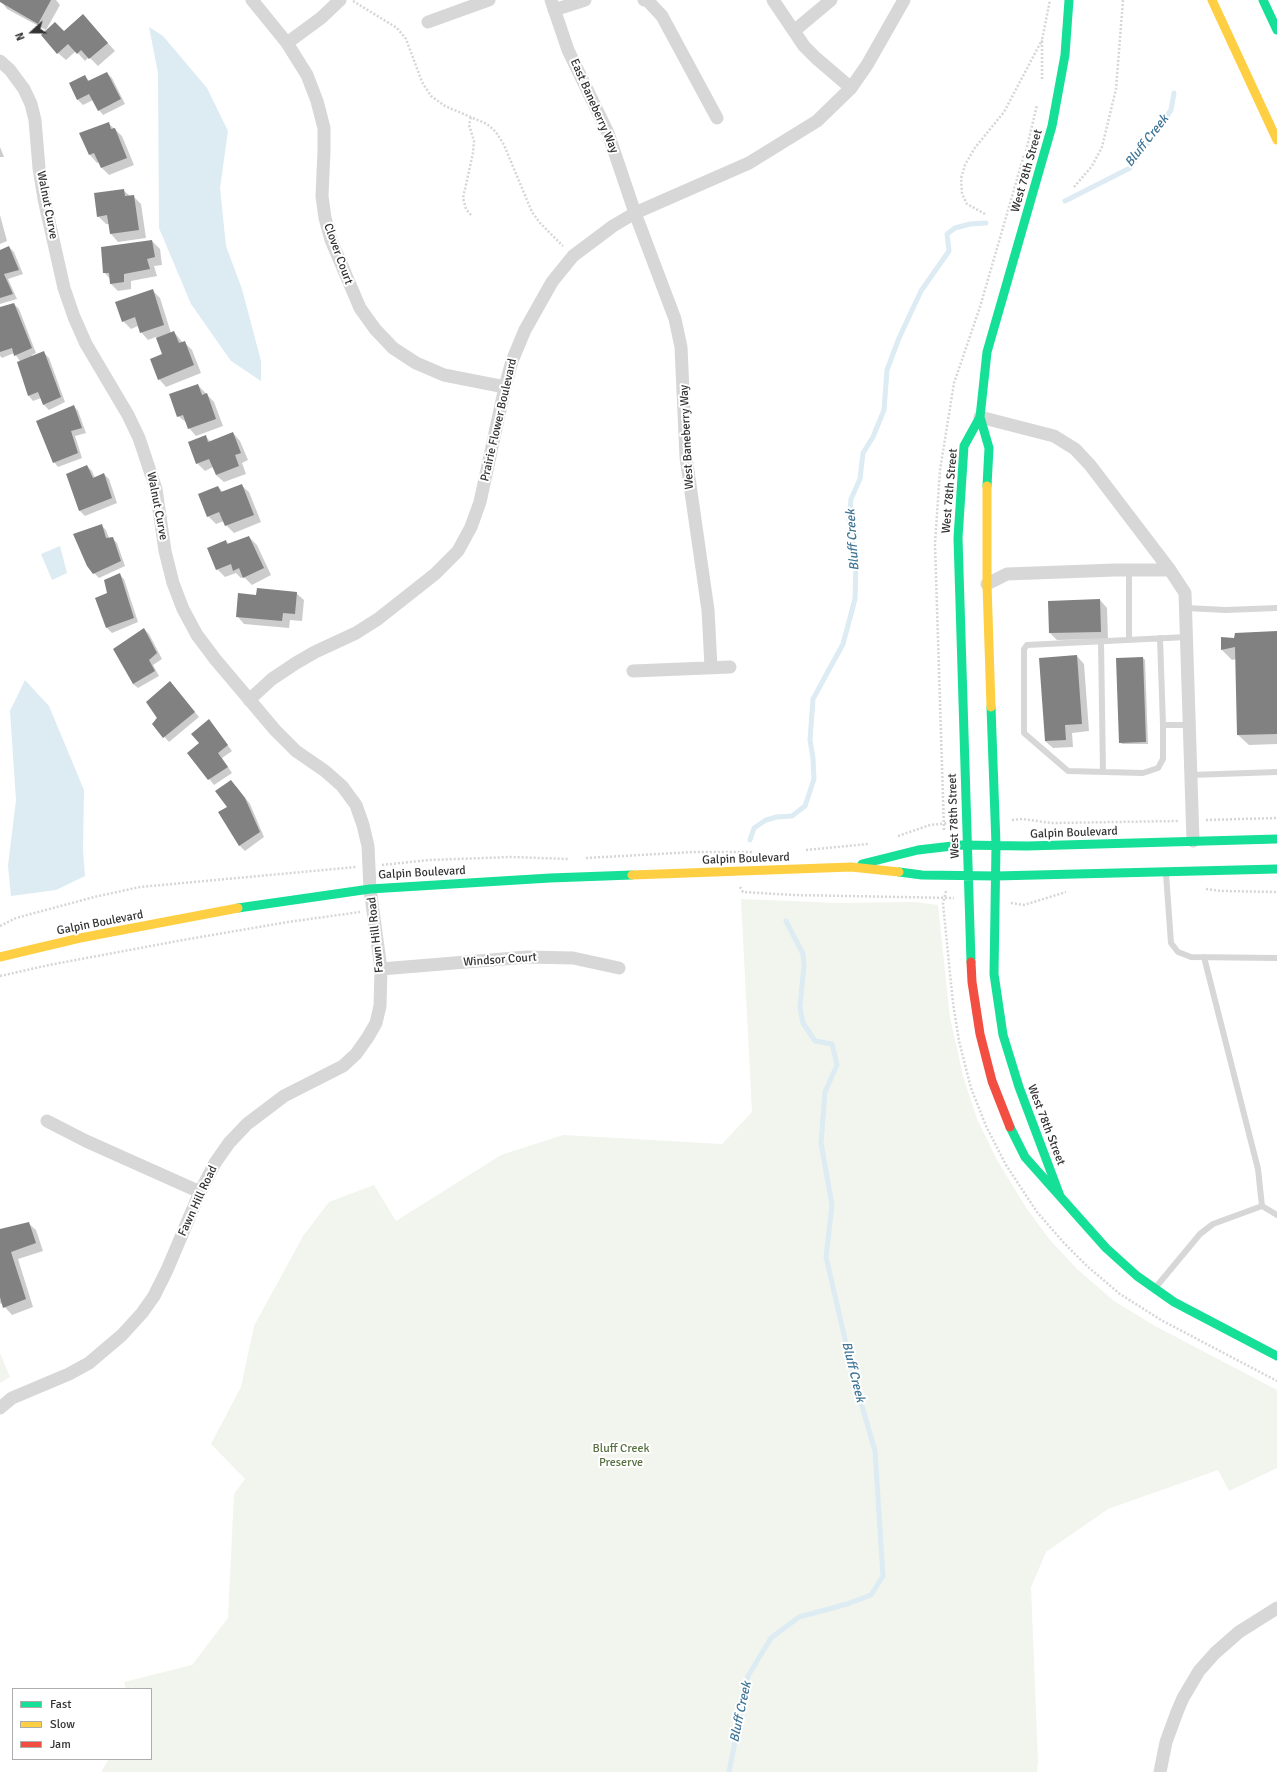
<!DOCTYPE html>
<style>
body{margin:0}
#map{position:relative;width:1277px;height:1772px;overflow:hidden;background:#fff;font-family:Signika,sans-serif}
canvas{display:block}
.legend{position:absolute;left:12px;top:1688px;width:140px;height:72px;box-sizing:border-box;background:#fff;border:1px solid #adadad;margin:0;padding:5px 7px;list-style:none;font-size:12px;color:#333}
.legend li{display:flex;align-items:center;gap:8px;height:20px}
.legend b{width:20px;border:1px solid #adadad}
.north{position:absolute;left:12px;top:12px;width:40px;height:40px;-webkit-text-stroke:3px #fff;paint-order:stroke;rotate:249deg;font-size:11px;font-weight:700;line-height:16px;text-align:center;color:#333}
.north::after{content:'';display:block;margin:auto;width:14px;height:18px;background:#333;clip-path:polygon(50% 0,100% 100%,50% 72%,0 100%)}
</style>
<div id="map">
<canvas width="1277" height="1772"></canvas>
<ul class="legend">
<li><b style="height:5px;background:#16e098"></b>Fast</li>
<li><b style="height:5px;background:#ffcf43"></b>Slow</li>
<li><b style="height:5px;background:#f24e42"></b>Jam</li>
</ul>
<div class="north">N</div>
</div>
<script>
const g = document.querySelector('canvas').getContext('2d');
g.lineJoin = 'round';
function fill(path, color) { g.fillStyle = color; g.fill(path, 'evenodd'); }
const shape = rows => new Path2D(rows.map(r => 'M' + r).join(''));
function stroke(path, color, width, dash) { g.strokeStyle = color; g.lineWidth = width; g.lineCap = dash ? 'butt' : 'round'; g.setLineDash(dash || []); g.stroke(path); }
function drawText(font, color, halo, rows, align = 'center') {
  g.font = font + ' Signika,sans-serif'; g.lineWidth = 4; g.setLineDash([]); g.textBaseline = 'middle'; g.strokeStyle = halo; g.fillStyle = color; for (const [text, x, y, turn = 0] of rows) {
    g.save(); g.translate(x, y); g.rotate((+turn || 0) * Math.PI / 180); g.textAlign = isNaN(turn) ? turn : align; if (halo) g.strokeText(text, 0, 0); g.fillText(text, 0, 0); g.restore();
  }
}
const green = shape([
 [741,899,838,903,915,902,938,905,950,1018,963,1076,977,1119,997,1160,1027,1209,1050,1240,1077,1269,1114,1301,1155,1326,1277,1390,1277,1468,1229,1491,1218,1470,1108,1509,1046,1552,1031,1587,1038,1761,1037,1772,101,1772,109,1759,151,1759,151,1689,126,1689,124,1682,192,1665,228,1618,234,1494,245,1479,211,1444,241,1387,254,1326,303,1236,329,1202,374,1185,396,1221,501,1155,563,1135,722,1144,752,1112],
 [0,1353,10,1377,0,1383]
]);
const water = shape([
 [149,27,163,36,207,88,228,131,220,188,226,246,242,289,261,361,261,381,231,361,191,304,159,228,158,73],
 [60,546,67,573,52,580,41,554],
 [25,680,49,706,84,790,83,850,85,876,56,890,11,896,8,866,16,800,10,711]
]);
const shadow = shape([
 [0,0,56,0,60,5,46,30,7,9],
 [90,23,115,51,98,66,89,57,85,61,76,51,66,60,58,53,64,33],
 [107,73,112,78,125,104,103,115,99,110,93,100,83,105,78,100,70,84,85,76,90,82],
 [108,123,122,136,134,165,109,175,101,167,99,162,97,163,90,155,81,133],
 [0,147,4,157,0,157],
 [123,190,130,196,133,196,141,204,146,238,118,242,111,234,109,224,106,224,98,216],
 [0,215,7,241,0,244],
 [152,241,160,249,162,265,154,266,157,276,131,281,131,289,118,291,111,284,110,279,104,272],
 [9,247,14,252,23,274,8,279,17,299,0,304,0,251],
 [152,290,160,298,171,333,174,332,183,343,184,342,192,350,201,373,166,387,159,379,163,355,156,337,148,340,141,332,138,326,131,329,123,321],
 [14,304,19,309,36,353,32,355,32,357,44,353,49,358,65,402,49,410,44,405,41,398,33,401,29,396,20,361,14,353,2,358,0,356,0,308],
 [198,385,214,402,223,426,196,436,189,428,187,423,178,416],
 [74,406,78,411,86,433,75,436,82,458,58,467,54,462],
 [233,433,240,441,248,460,242,463,246,474,224,482,216,475,213,467,205,471,197,463,205,436,211,442],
 [87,466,92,471,95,478,104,474,109,479,117,503,85,516,80,511],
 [241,485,249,492,261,522,234,533,226,525,224,521,216,524,208,516,218,487,223,492],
 [101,525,106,530,109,538,112,538,117,543,125,566,99,578,94,573],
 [249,537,257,545,271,575,252,585,244,577,241,578,236,573,225,577,217,569,226,541,229,544],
 [119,574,124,579,138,622,112,633,107,628,96,599,109,593],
 [296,593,304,600,302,621,290,620,289,628,244,624,237,616,257,596],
 [1100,600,1107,608,1108,639,1057,640,1050,633],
 [144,629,149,634,162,659,153,665,159,676,138,688,133,684],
 [1277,632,1277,744,1249,745,1238,735,1236,659,1232,660,1222,650,1235,639],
 [1077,656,1084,664,1089,731,1072,733,1073,747,1053,748,1045,741],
 [1143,658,1145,660,1148,744,1122,744,1120,742],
 [174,687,199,717,169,742,153,724],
 [209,720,232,751,222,758,232,773,214,785,189,753,201,743],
 [236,786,250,804,264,837,245,851,240,846,219,812,229,807],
 [28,1223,36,1230,43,1251,18,1259,33,1307,12,1315,3,1305,0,1303,0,1230]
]);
const stream = shape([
 [1065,201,1130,168,1171,110,1174,93],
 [750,840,754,828,766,820,777,817,792,816,805,806,814,779,813,758,810,740,813,699,843,644,855,599,856,563,849,520,851,499,860,479,863,453,873,437,884,410,887,370,899,338,921,291,949,251,947,234,955,228,970,224,986,223],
 [729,1772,748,1676,771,1638,799,1617,847,1604,871,1595,883,1576,875,1451,854,1378,826,1257,832,1205,821,1143,825,1092,837,1065,832,1044,815,1041,803,1023,800,1007,804,965,803,954,786,921]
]);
const building = shape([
 [0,0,51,0,38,24,0,2],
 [83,14,108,43,89,59,81,50,77,54,68,44,57,54,41,35,55,22,64,31],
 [107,72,121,99,98,111,89,94,77,100,69,83,85,75,88,81],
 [109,122,111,129,115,128,127,158,101,168,94,153,89,155,79,133],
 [124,189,125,196,134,195,139,230,110,234,107,215,97,217,94,193],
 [152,240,155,257,147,259,150,269,124,274,124,282,110,284,109,273,103,273,101,247],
 [9,246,19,270,4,274,13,294,0,298,0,250],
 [153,289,164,325,140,333,135,317,122,322,115,302],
 [14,303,32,348,14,356,12,348,0,352,0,307],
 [174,331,179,343,185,341,194,365,158,380,150,359,162,354,156,338],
 [44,351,61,397,43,405,38,392,28,396,17,362],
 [198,384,202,395,207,393,216,419,188,429,183,415,177,417,169,394],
 [74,405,82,428,71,431,78,453,53,463,36,421],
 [233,432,241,453,235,455,239,466,216,475,209,459,196,464,188,442,206,435,208,442],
 [87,465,93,478,104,473,112,498,79,511,66,474],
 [242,484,254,515,225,526,219,512,207,517,198,494,218,486,221,492],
 [102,524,106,538,113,537,121,561,93,574,87,566,73,534],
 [249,536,264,568,243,578,239,568,233,571,231,564,216,570,207,548,226,540,227,544],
 [120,573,134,618,106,628,95,598,107,593,104,580],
 [257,588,297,592,295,614,283,613,282,621,236,617,238,593,256,595],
 [1100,599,1101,632,1049,633,1048,601],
 [144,628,157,653,149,660,155,671,133,684,113,649],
 [1277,631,1277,734,1237,735,1235,647,1221,650,1221,637,1234,638,1235,633],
 [1077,655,1082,724,1065,725,1066,740,1045,741,1039,658],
 [1143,657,1146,742,1119,743,1116,658],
 [170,681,195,712,163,738,152,724,157,718,146,702],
 [209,719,228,745,218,753,228,767,208,780,187,753,199,743,191,734],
 [231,780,245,798,260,832,239,846,218,812,227,807,215,791],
 [29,1222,36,1243,11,1252,26,1299,3,1308,0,1297,0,1229]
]);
const path = shape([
 [353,1,397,28,406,39,422,82,431,96,445,106,487,124,496,132,504,145,532,212,540,223,563,246],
 [1042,79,1042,40,1050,0],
 [1026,151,1037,105],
 [1074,187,1092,166,1102,147,1116,89,1123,0],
 [985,214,967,204,962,194,961,178,965,165,974,149,1004,112,1042,40],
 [471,215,466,209,463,198,473,153,474,141,469,125,471,117],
 [1012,820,1022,819,1052,823,1179,821],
 [1206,820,1277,818],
 [944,830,935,544,940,470,954,383,980,307,1024,155],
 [898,836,930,825,951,823],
 [806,850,868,844],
 [586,858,694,852,753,852],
 [382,865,429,860,511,857,569,859],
 [740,887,743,892,794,895,954,898],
 [1206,889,1223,891,1277,892],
 [946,891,943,904,953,1003,959,1041,971,1088,986,1126,1006,1165,1037,1212,1064,1243,1088,1267,1120,1294,1161,1320,1277,1381],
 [1011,903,1024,905,1066,892],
 [0,926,16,918,94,897,140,887,356,867],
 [0,976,49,965,183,940,288,922,360,912]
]);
const lane = shape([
 [1129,570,1129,640],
 [1186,608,1226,610,1277,608],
 [1187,637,1027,645,1024,649,1024,733,1068,771,1143,773,1158,768,1163,759,1163,725,1190,725],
 [1160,638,1163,725],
 [1101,641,1103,772],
 [1191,775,1277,772],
 [1166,874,1171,943,1178,952,1191,957,1277,958],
 [1204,957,1258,1169,1262,1206],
 [1156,1287,1200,1234,1213,1224,1262,1206,1277,1215]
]);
const street = shape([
 [252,0,287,43,307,75,317,101,324,128,324,151,322,196,325,218,331,240,360,308,375,329,393,348,416,363,444,375,505,387],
 [551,0,568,50,608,133,635,213,675,319,681,347,686,457,708,610,711,667],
 [644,0,648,1,662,16,717,118],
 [773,0,804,46,816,58,851,88],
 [554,10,585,0],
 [428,22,489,0],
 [794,31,831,0],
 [287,43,321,18,340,0],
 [0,61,10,70,24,89,31,104,35,120,39,168,44,199,64,288,74,317,86,344,128,415,139,438,156,489,165,551,173,583,183,609,197,635,215,659,275,730,296,751,325,771,342,786,356,805,363,825,368,846,370,889,381,969,380,1006,376,1023,368,1037,356,1054,343,1066,284,1096,247,1124,229,1143,215,1163,200,1192,167,1270,154,1296,142,1313,122,1335,89,1363,69,1374,12,1398,0,1408],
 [980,417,1054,436,1075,449,1090,465,1170,570,1185,593,1193,841],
 [987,584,1007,574,1115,570,1170,570],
 [633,671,730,667],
 [249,700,272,679,296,663,315,652,356,633,378,619,435,574,458,551,471,527,480,502,505,387,512,361,525,330,552,282,573,256,613,226,635,213,749,163,817,121,851,88,867,65,904,0],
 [381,969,527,957,573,958,619,968],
 [47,1121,86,1141,200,1192],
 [1160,1772,1166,1742,1177,1712,1183,1698,1199,1671,1215,1653,1239,1632,1277,1608]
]);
const fast = shape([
 [1263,0,1277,30],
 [987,486,989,448,980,417,987,352,1052,126,1065,55,1069,0],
 [991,707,996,845,994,974,1003,1035,1019,1087,1060,1196],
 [862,864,918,850,961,845,1027,846,1277,839],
 [899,872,922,875,996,876,1277,869],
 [238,908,370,889,550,878,632,875],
 [971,962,958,538,964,446,980,417],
 [1010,1127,1025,1157,1106,1248,1137,1276,1174,1302,1277,1356]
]);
const slow = shape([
 [1212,0,1277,140],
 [987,486,987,584,991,707],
 [632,875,851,867,899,872],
 [0,957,80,938,238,908]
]);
const jam = shape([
 [971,962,972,982,980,1034,992,1081,1010,1127]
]);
const streetNames = [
 ["East Baneberry Way",594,106,66],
 ["West 78th Street",1027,171,-74],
 ["Walnut Curve",47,205,79],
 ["Clover Court",338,254,70],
 ["Prairie Flower Boulevard",499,420,-77],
 ["West Baneberry Way",687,437,-93],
 ["West 78th Street",950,491,-85],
 ["Walnut Curve",157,506,79],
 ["West 78th Street",954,816,-92],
 ["Galpin Boulevard",1074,833,-2],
 ["Galpin Boulevard",746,859,-2],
 ["Galpin Boulevard",422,873,-3],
 ["Galpin Boulevard",100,923,-11],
 ["Fawn Hill Road",376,935,-96],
 ["Windsor Court",500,960,-4],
 ["West 78th Street",1046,1125,69],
 ["Fawn Hill Road",198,1201,-65]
];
const parkNames = [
 ["Bluff Creek",621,1449],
 ["Preserve",621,1463]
];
const waterNames = [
 ["Bluff Creek",1147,141,-52],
 ["Bluff Creek",853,540,-94],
 ["Bluff Creek",853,1372,76],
 ["Bluff Creek",741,1712,-78]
];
fill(green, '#f1f5ed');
fill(water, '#ddebf3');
fill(shadow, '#0003');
stroke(stream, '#ddebf3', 5);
fill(building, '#818181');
stroke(path, '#d6d6d6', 2.5, [2, 2]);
stroke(lane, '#d7d7d7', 6);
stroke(street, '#d7d7d7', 13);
stroke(fast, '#16e098', 9);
stroke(slow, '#ffcf43', 9);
stroke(jam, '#f24e42', 9);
drawText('12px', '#333', '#fff', streetNames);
drawText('12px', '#56703f', '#fff', parkNames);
drawText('italic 13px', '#3f7597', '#fff', waterNames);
</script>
